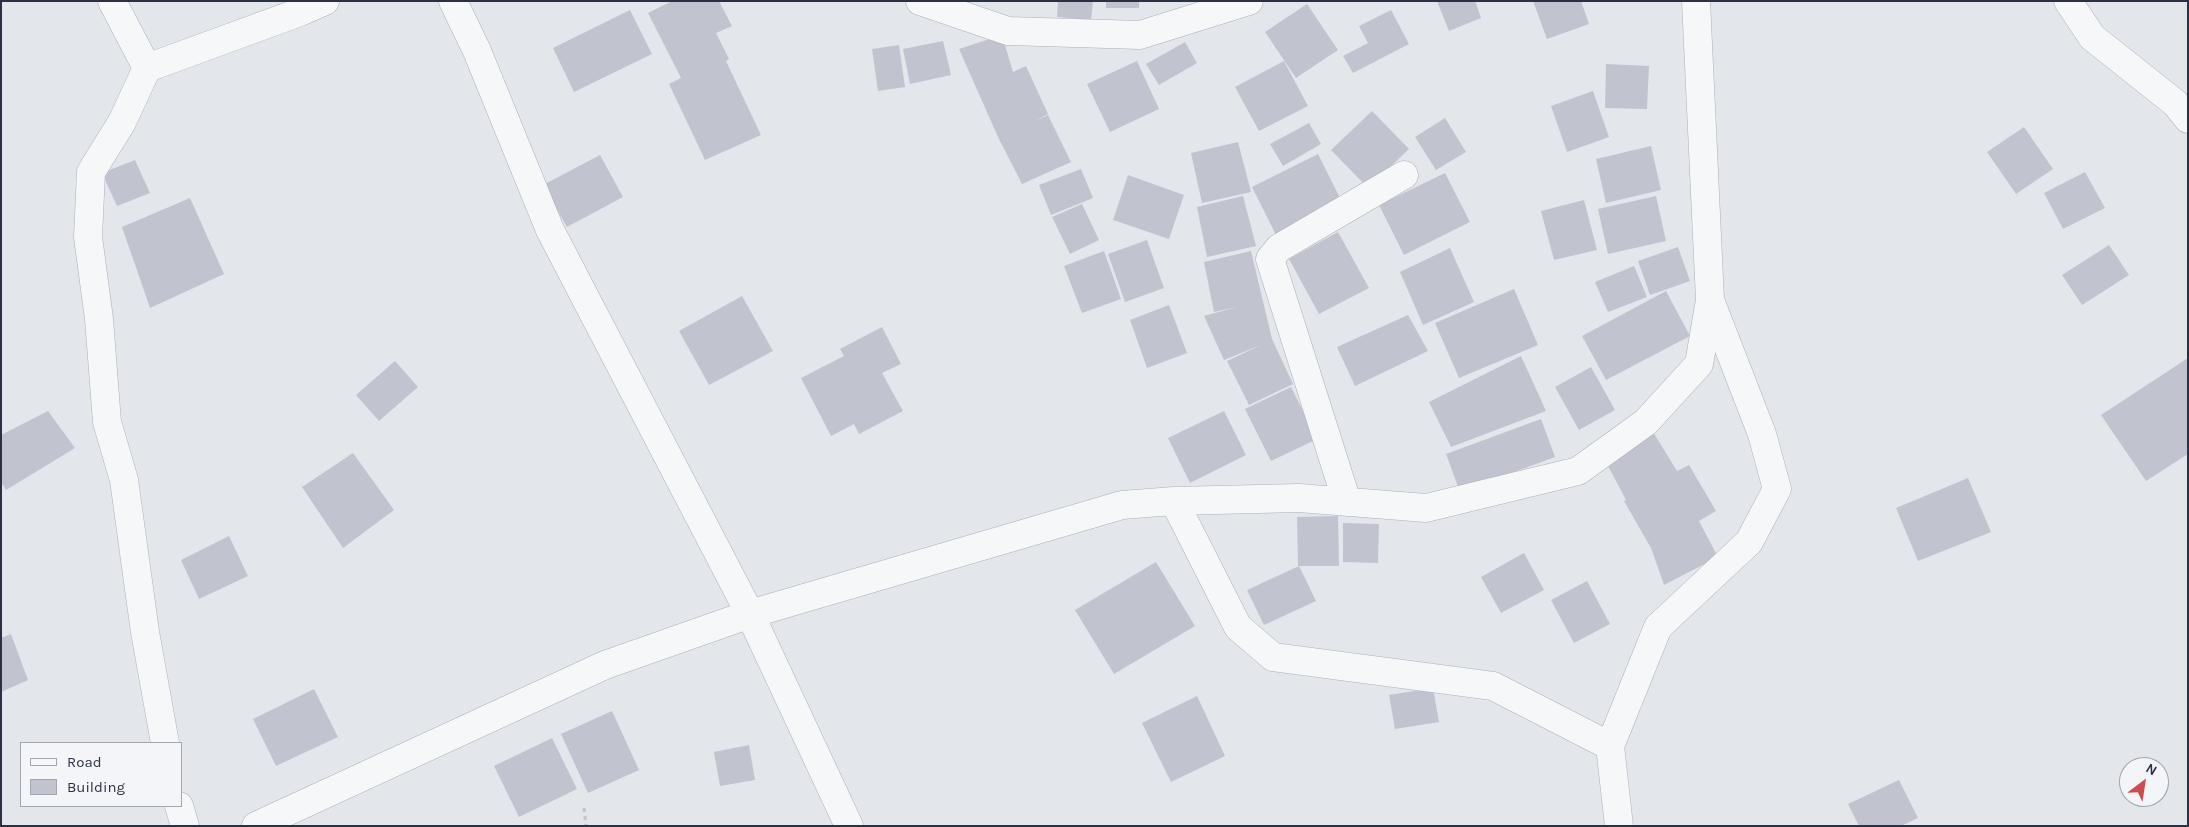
<!DOCTYPE html>
<style>
body{margin:0}
#map{position:relative;width:2189px;height:827px;overflow:hidden;background:#e3e6eb;font-family:Karla,sans-serif}
canvas{display:block}
.frame{position:absolute;inset:0;border:2px solid #2b3143;pointer-events:none}
.legend{position:absolute;left:20px;top:742px;width:162px;height:65px;box-sizing:border-box;background:#f3f5f8;border:1px solid #a3a7b0;margin:0;padding:6px 9px;list-style:none;font-size:15px;color:#2b3143}
.legend li{display:flex;align-items:center;gap:10px;height:25px}
.legend b{width:25px;border:1px solid #a3a7b0}
.north{position:absolute;left:2119px;top:757px;width:50px;height:50px;box-sizing:border-box;background:#f3f5f8;border:1px solid #a3a7b0;border-radius:50%;rotate:31deg;font-size:14px;font-weight:700;line-height:20px;text-align:center;color:#2b3143}
.north::after{content:'';display:block;margin:auto;width:18px;height:22px;background:#cc4c52;clip-path:polygon(50% 0,100% 100%,50% 72%,0 100%)}
</style>
<div id="map">
<canvas width="2189" height="827"></canvas>
<div class="frame"></div>
<ul class="legend">
<li><b style="height:6px;background:#f6f7f9"></b>Road</li>
<li><b style="height:14px;background:#c1c4ce"></b>Building</li>
</ul>
<div class="north">N</div>
</div>
<script>
const g = document.querySelector('canvas').getContext('2d');
g.lineJoin = 'round';
function fill(path, color) { g.fillStyle = color; g.fill(path, 'evenodd'); }
const shape = rows => new Path2D(rows.map(r => 'M' + r).join(''));
function stroke(path, color, width, dash) { g.strokeStyle = color; g.lineWidth = width; g.lineCap = dash ? 'butt' : 'round'; g.setLineDash(dash || []); g.stroke(path); }
const building = shape([
 [672,1,719,1,732,26,716,33,729,59,726,61,761,135,705,160,669,84,681,78,648,13],
 [1058,1,1093,1,1091,20,1057,17],
 [1106,1,1139,1,1139,8,1106,8],
 [1437,1,1475,1,1481,18,1449,31],
 [1533,1,1581,1,1589,24,1547,39],
 [1307,4,1338,50,1296,78,1265,32],
 [630,10,652,54,574,92,553,48],
 [1391,10,1409,44,1353,73,1343,56,1368,43,1359,26],
 [1002,35,1013,72,1026,66,1048,114,1035,121,1048,115,1071,162,1022,184,998,137,959,49],
 [943,41,951,75,910,84,903,49],
 [1185,42,1197,63,1159,85,1146,64],
 [899,45,905,87,878,91,872,49],
 [1137,61,1159,109,1110,132,1087,84],
 [1284,61,1308,106,1259,131,1235,87],
 [1606,64,1649,66,1647,109,1605,108],
 [1593,91,1609,137,1567,152,1551,106],
 [1372,111,1409,149,1368,188,1331,150],
 [1445,118,1466,152,1436,170,1415,137],
 [1309,123,1321,144,1283,166,1270,144],
 [2024,127,2053,169,2016,194,1987,152],
 [1238,142,1251,192,1202,203,1191,153],
 [1651,146,1661,190,1606,203,1596,159],
 [1318,154,1343,204,1277,237,1252,187],
 [600,155,623,197,567,227,543,185],
 [135,160,150,193,117,206,102,173],
 [1081,169,1093,198,1051,215,1039,185],
 [2085,172,2105,208,2063,229,2044,193],
 [1445,173,1470,222,1404,255,1379,205],
 [1128,175,1184,195,1169,239,1113,220],
 [1243,196,1256,246,1207,257,1197,207],
 [1656,196,1666,241,1608,254,1598,209],
 [190,198,224,274,150,308,122,227],
 [1584,200,1597,250,1554,260,1541,211],
 [1082,204,1099,240,1070,254,1052,217],
 [1338,232,1369,288,1319,314,1289,259],
 [1147,240,1164,288,1125,302,1108,254],
 [2109,245,2129,275,2082,305,2062,275],
 [1678,247,1690,281,1650,295,1638,261],
 [1450,248,1474,302,1423,325,1400,272],
 [1104,251,1121,299,1082,313,1064,266],
 [1251,251,1272,339,1293,384,1249,405,1227,361,1261,345,1224,360,1204,316,1237,307,1214,312,1204,262],
 [1634,266,1647,297,1608,312,1595,282],
 [1514,289,1538,345,1459,378,1435,323],
 [1666,291,1690,336,1606,380,1582,336],
 [742,296,773,351,709,385,679,331],
 [1169,305,1187,353,1147,368,1130,320],
 [1408,315,1428,351,1355,386,1337,347],
 [882,327,901,364,882,373,903,411,859,434,854,424,831,436,801,378,844,356,840,349],
 [1521,356,1546,411,1451,447,1429,402],
 [2188,358,2188,454,2146,481,2101,415],
 [395,361,418,387,379,421,356,395],
 [1591,367,1615,410,1579,430,1555,387],
 [1291,387,1317,439,1271,461,1245,409],
 [48,411,75,448,6,490,1,482,1,435],
 [1224,411,1246,455,1190,483,1168,438],
 [1541,419,1555,457,1460,492,1446,454],
 [1653,432,1677,471,1689,465,1716,511,1699,521,1718,557,1664,585,1651,548,1624,501,1626,500,1607,464],
 [353,453,394,510,343,548,302,487],
 [1968,478,1991,532,1918,561,1896,508],
 [1338,516,1339,566,1298,566,1297,517],
 [1343,523,1379,524,1378,563,1343,562],
 [229,536,248,576,199,599,181,560],
 [1524,553,1544,590,1501,613,1481,577],
 [1156,562,1195,626,1114,674,1075,610],
 [1299,566,1316,601,1264,625,1247,590],
 [1587,581,1610,624,1574,643,1551,600],
 [11,634,28,680,1,692,1,638],
 [1433,688,1439,722,1395,729,1389,695],
 [314,689,338,737,276,766,253,719],
 [1197,696,1225,756,1171,782,1142,723],
 [612,711,639,770,588,793,561,734],
 [552,738,577,789,519,817,494,766],
 [749,745,755,780,720,786,714,752],
 [1899,780,1918,818,1901,826,1859,826,1848,804]
]);
const path = shape([
 [584,808,586,826]
]);
const street = shape([
 [112,1,147,68,122,122,91,172,88,237,99,319,107,422,124,480,145,632,165,743],
 [453,1,477,51,550,230,750,614,849,826],
 [920,1,1008,31,1140,35,1249,1],
 [2068,1,2092,37,2175,103,2188,119],
 [147,68,300,12,325,1],
 [1174,501,1299,498,1426,508,1578,471,1646,422,1699,364,1710,300],
 [1347,502,1270,259,1279,248,1404,175],
 [179,806,185,826],
 [256,826,605,665,750,614,1122,505,1174,501,1238,627,1273,657,1493,686,1610,746],
 [1619,826,1610,746,1658,627,1749,542,1777,489,1762,434,1710,300,1696,1]
]);
fill(building, '#c1c4ce');
stroke(street, '#acb0b9', 29);
stroke(path, '#c1c4ca', 3, [4, 4]);
stroke(street, '#f6f7f9', 28);
</script>
